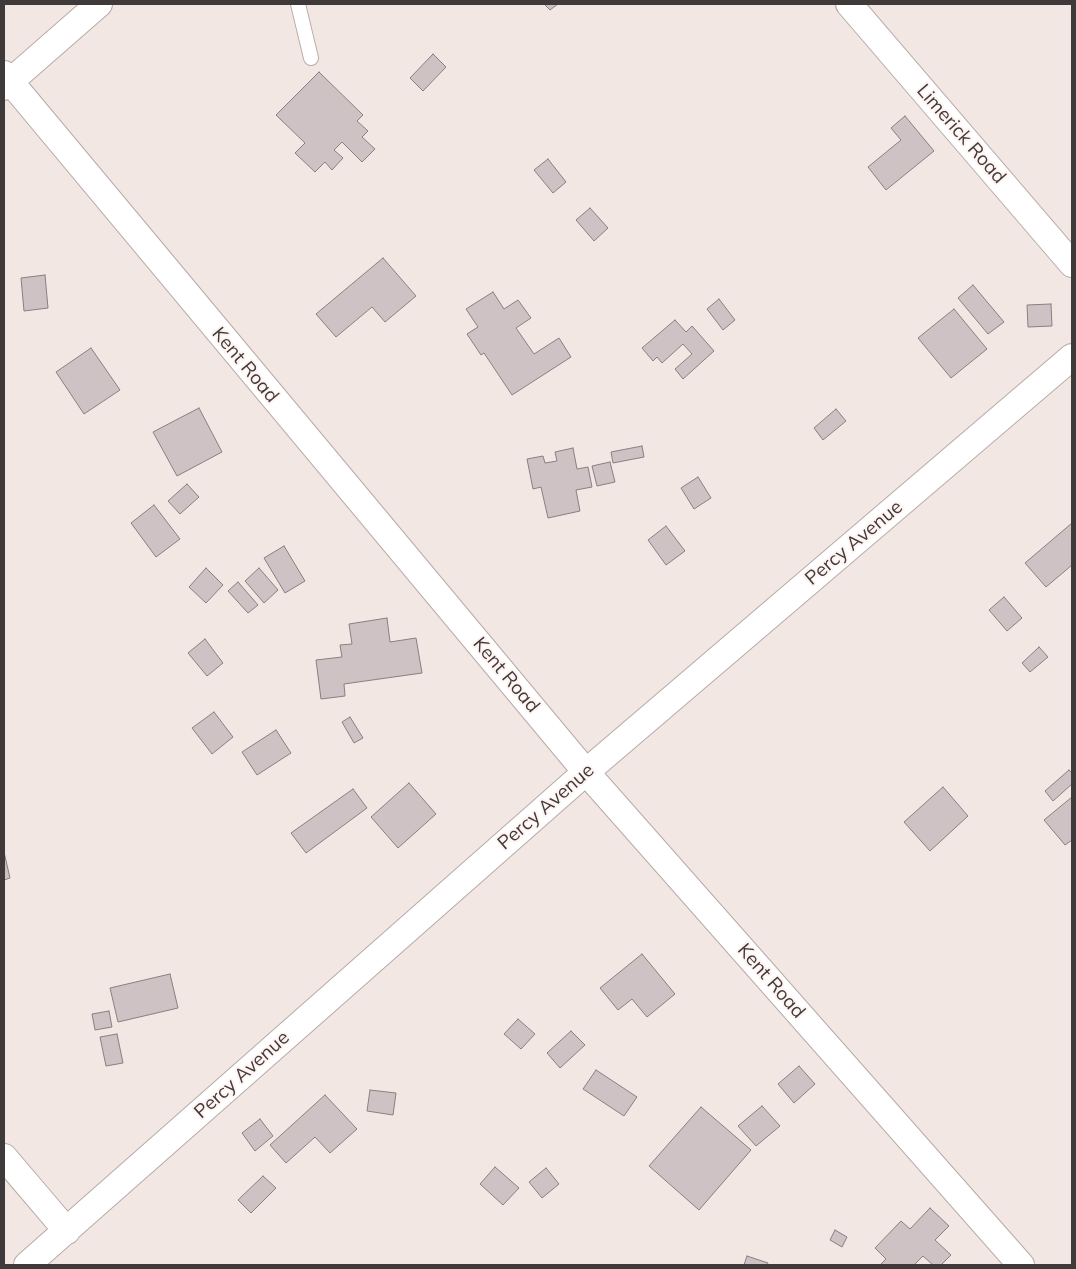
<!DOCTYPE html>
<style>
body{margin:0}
#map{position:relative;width:1076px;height:1269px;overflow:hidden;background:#f3e7e4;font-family:Mulish,sans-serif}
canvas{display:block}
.frame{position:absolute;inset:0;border:5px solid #3f3a39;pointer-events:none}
</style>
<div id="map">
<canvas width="1076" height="1269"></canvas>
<div class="frame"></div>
</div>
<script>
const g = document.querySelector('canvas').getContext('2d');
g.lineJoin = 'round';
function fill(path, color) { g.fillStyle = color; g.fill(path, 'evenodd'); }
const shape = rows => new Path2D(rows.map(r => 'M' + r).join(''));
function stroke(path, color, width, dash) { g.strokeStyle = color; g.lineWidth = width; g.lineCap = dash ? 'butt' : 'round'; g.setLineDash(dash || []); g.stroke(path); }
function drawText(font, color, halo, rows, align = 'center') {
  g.font = font + ' Mulish,sans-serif'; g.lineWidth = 4; g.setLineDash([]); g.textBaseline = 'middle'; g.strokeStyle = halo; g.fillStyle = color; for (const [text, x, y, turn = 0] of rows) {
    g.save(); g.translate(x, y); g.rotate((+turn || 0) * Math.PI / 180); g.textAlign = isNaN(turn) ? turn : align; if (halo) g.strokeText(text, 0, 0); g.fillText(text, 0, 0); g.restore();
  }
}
const building = shape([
 [544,4,558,4,550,10,544,4],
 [433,54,446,67,423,91,410,78,433,54],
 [319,72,363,115,357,121,368,131,362,137,375,149,362,162,342,142,334,150,343,158,332,170,325,162,315,172,295,153,305,143,276,115,319,72],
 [905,116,934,151,886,190,868,167,901,140,891,128,905,116],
 [548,159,566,182,553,193,534,170,548,159],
 [590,208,608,228,594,241,576,220,590,208],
 [383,258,416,296,385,322,372,307,336,337,316,314,383,258],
 [45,275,48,308,24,311,21,278,45,275],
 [973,285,1004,322,988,334,958,298,973,285],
 [493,292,504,309,518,300,531,318,516,328,534,354,559,338,571,357,512,395,484,353,481,355,467,334,478,327,466,309,493,292],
 [719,299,735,320,723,330,707,309,719,299],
 [1051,304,1052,326,1028,327,1027,305,1051,304],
 [954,309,987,349,951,378,918,338,954,309],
 [675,320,686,332,692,326,714,351,683,379,675,369,692,354,683,344,662,363,657,357,653,361,642,348,675,320],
 [91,348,120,390,84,414,56,372,91,348],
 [199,408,222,452,177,476,153,432,199,408],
 [836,409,846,421,823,440,814,428,836,409],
 [642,446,644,457,613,463,611,452,642,446],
 [573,448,577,469,588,467,592,487,576,490,580,511,548,518,541,487,533,489,527,459,543,456,545,463,557,461,555,452,573,448],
 [610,462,615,482,597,486,592,466,610,462],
 [698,477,711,498,694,509,681,488,698,477],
 [187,484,199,497,180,514,168,501,187,484],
 [154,505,180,539,156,557,131,523,154,505],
 [1072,523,1072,565,1046,587,1025,563,1072,523],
 [666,526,685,551,666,565,648,540,666,526],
 [284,546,305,581,285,593,264,558,284,546],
 [206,568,223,585,206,603,189,587,206,568],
 [259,568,278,590,264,603,245,581,259,568],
 [238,582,258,605,248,613,228,591,238,582],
 [1004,597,1022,618,1007,631,989,610,1004,597],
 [387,618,390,642,416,638,422,673,344,684,345,696,321,699,316,660,342,657,340,645,352,644,349,624,387,618],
 [205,639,223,663,207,676,188,653,205,639],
 [1039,647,1048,657,1030,672,1022,663,1039,647],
 [214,712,233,737,212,754,192,728,214,712],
 [350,717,363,738,354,743,342,722,350,717],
 [276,730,291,753,257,775,242,752,276,730],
 [1069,770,1072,773,1072,784,1053,801,1045,791,1069,770],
 [409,783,436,814,398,848,371,817,409,783],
 [943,787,968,816,930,851,904,822,943,787],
 [353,789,367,808,306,853,291,833,353,789],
 [1072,797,1072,840,1065,845,1044,820,1072,797],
 [4,852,10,878,4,880,4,852],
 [642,954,675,994,647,1017,632,999,618,1010,600,988,642,954],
 [170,974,178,1008,118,1022,110,988,170,974],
 [109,1011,112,1027,95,1030,92,1014,109,1011],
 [518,1019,535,1034,521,1049,504,1034,518,1019],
 [571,1031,585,1045,560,1068,547,1053,571,1031],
 [117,1034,123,1063,106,1066,100,1037,117,1034],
 [799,1066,815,1084,794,1103,778,1084,799,1066],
 [596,1070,637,1097,624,1116,583,1089,596,1070],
 [370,1090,396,1093,393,1115,367,1111,370,1090],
 [325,1095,357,1129,330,1153,315,1137,286,1163,270,1145,325,1095],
 [762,1106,780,1126,756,1146,738,1126,762,1106],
 [701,1107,751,1150,699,1210,649,1166,701,1107],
 [260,1119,273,1136,255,1151,242,1133,260,1119],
 [495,1167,519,1188,503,1205,480,1184,495,1167],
 [546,1168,559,1184,542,1198,529,1182,546,1168],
 [263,1176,276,1188,251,1213,238,1200,263,1176],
 [930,1208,949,1226,935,1240,951,1255,941,1265,933,1265,923,1256,914,1265,880,1265,886,1259,875,1248,901,1221,910,1229,930,1208],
 [835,1230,847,1237,842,1247,830,1240,835,1230],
 [747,1256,768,1263,767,1265,744,1265,747,1256]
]);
const service = shape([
 [298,4,311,58]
]);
const minor = shape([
 [849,4,1072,264],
 [4,74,586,772,1021,1265],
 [4,87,99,4],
 [4,1157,67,1231],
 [27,1265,586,772,1072,357]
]);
const streetNames = [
 ["Limerick Road",961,134,49],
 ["Kent Road",245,365,50],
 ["Percy Avenue",854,543,-40],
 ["Kent Road",506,675,50],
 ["Percy Avenue",546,807,-41],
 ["Kent Road",771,981,49],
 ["Percy Avenue",242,1075,-42]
];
fill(building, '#cfc2c4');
stroke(building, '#8a7e80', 1);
stroke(service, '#b7aaa8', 16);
stroke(minor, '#b7aaa8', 28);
stroke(service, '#fff', 14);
stroke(minor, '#fff', 26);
drawText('19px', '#3f3a39', '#fff4f2', streetNames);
</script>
